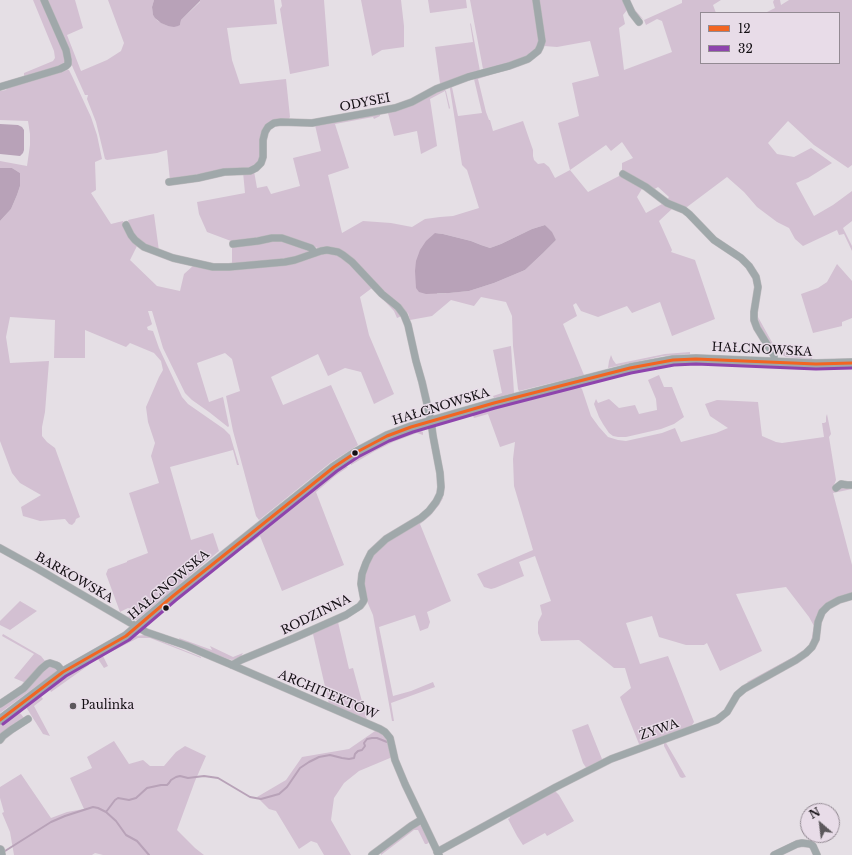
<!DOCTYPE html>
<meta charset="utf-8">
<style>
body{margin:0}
#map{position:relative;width:852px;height:855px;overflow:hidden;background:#e5dfe5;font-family:"Libre Baskerville",serif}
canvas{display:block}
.legend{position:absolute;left:700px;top:12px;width:140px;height:52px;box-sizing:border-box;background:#e8dce8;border:1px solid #938a93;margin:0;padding:5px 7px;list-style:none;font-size:12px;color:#130f13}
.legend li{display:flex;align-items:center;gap:8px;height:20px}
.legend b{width:20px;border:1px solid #938a93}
.north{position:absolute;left:800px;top:803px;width:40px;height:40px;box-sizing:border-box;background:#e8dce8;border:1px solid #938a93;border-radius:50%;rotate:332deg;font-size:11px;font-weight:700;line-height:16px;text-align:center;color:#130f13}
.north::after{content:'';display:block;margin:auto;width:14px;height:18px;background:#5c585c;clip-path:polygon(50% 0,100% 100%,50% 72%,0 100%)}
</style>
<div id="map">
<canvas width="852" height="855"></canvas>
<ul class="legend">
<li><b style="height:5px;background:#f26522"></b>12</li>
<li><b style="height:5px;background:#8e44ad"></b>32</li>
</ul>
<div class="north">N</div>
</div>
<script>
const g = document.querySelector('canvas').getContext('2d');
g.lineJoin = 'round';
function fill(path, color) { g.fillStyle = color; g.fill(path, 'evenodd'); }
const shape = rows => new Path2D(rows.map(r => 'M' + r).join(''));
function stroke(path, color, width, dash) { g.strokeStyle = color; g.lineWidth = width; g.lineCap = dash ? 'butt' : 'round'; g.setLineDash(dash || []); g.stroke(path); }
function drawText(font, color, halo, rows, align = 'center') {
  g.font = font + ' "Libre Baskerville",serif'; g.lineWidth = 3; g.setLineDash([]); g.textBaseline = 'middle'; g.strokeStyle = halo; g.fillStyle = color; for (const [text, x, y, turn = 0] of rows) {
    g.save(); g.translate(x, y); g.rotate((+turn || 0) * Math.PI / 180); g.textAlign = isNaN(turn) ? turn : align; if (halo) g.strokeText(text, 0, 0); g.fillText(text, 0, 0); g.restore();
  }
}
const green = shape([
 [33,0,41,0,63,51,65,59,63,65,24,77,24,73,53,61,55,58,54,51],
 [46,0,75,0,83,28,67,35,81,71,107,60,121,51,124,43,108,0,154,0,152,7,153,15,158,21,168,26,180,25,181,20,200,2,200,0,274,0,277,24,227,28,232,60,240,84,286,79,290,117,288,120,269,123,260,161,253,168,170,181,167,150,157,153,107,160,105,159,96,122,87,99,88,95,85,95,73,68],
 [281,0,324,0,329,66,290,74,280,9,282,6],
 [361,0,401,0,404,26,404,47,382,50,372,56],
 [428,0,466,0,467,8,430,13],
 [470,0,535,0,540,37,537,48,520,61,483,69],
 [538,0,625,0,627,10,623,15,625,24,619,28,624,70,672,52,662,21,657,19,646,25,644,20,636,13,630,5,632,5,635,10,644,20,682,3,682,0,721,0,713,5,716,13,701,13,701,63,839,63,839,13,765,13,775,8,773,2,774,0,780,0,781,5,789,0,852,0,852,165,848,168,814,145,788,121,768,143,777,154,794,157,811,148,832,163,808,178,796,183,814,216,833,205,852,191,852,221,843,228,852,246,852,251,844,234,839,235,837,230,803,246,795,239,789,228,777,222,757,207,744,192,727,177,687,207,672,203,667,200,669,197,658,187,653,190,622,172,622,163,633,158,622,142,611,151,606,145,570,170,588,192,621,175,643,187,637,197,646,213,662,204,673,208,659,221,672,250,671,252,695,260,715,319,672,336,660,302,632,313,627,306,598,317,581,311,576,303,573,305,577,316,563,324,584,375,519,391,518,389,513,346,512,316,506,302,481,297,474,306,451,300,432,316,410,320,408,313,402,310,353,261,293,239,232,242,231,241,207,232,199,214,197,202,245,193,243,172,254,171,257,188,267,186,271,194,300,186,293,158,321,151,315,125,380,113,380,116,374,119,373,117,335,124,349,168,328,175,342,233,363,221,391,223,412,227,425,219,440,217,453,216,479,208,467,170,462,165,450,89,450,87,458,82,459,84,452,87,458,116,482,113,474,79,464,82,464,81,489,75,490,75,478,79,486,112,489,120,490,120,493,131,523,121,533,150,533,156,534,160,538,164,544,163,549,167,555,178,570,170,558,123,579,116,572,83,599,76,590,41,557,47,544,46],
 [545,225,556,240,542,254,525,270,494,283,469,291,437,294,435,233,443,234,471,241,481,245,490,248,501,244,532,229],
 [470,23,471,24,480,71,441,84,440,83,435,47,473,42],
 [67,70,69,70,72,76,91,117,97,135,102,159,95,162,96,190,91,193,111,224,123,221,129,236,137,246,130,260,157,286,180,291,184,274,194,265,229,269,325,252,337,253,391,304,402,316,397,318,394,311,372,288,360,297,369,335,394,394,374,404,361,372,345,368,328,376,318,354,271,377,283,405,331,385,358,445,330,463,259,520,256,516,233,431,226,396,240,391,232,359,225,353,197,363,209,402,223,397,229,426,228,427,209,412,192,400,185,393,163,348,152,311,148,311,152,324,151,325,147,327,148,330,153,331,159,348,182,397,188,404,224,429,230,435,239,465,237,465,233,450,170,467,191,540,213,533,219,551,137,620,135,620,127,617,136,614,135,609,131,609,128,608,120,612,106,574,108,569,127,562,127,561,148,553,129,493,159,483,151,456,155,443,148,422,146,407,159,377,163,370,161,361,154,353,130,343,126,347,85,330,85,358,54,358,55,320,10,317,6,337,10,363,49,361,45,412,42,427,42,436,47,442,55,448,80,517,76,519,75,522,72,525,69,524,65,519,40,521,23,516,21,507,41,495,20,483,12,473,0,441,0,221,11,209,17,195,20,186,20,173,12,168,0,168,0,161,27,166,30,145,30,134,28,121,0,120,0,91,6,90,7,88],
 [444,89,446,91,450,108,449,109,445,91,430,99,437,146,421,154,417,131,394,136,388,113,428,95],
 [154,214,159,251,142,243,131,231,128,220],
 [283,239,310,252,295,258,232,265,232,245],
 [837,264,852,281,852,318,842,322,842,326,813,333,801,294,818,288,827,282],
 [758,317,773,344,787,353,799,357,810,358,812,356,812,359,786,357,779,353,778,354,774,350,759,329],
 [511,346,514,393,494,398,493,396,502,393,493,350],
 [690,352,690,354,663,356,608,368,609,361,611,355,613,360,616,364,665,354],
 [659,375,664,387,672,387,684,417,674,424,661,429,626,437,618,437,613,436,609,433,603,424,599,417,594,404,596,399,598,403,609,399,619,408,635,405,639,414,657,410,656,399,648,380],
 [577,385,582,389,591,416,599,427,608,437,618,440,626,441,662,433,675,428,681,442,716,433,728,428,710,416,705,404,717,400,758,402,762,436,776,442,782,443,824,437,822,423,824,423,826,422,826,417,827,414,831,434,829,437,836,480,834,485,834,488,836,490,840,488,852,487,852,489,833,493,852,565,852,594,841,597,835,600,823,608,816,616,816,632,813,642,808,649,803,653,780,667,749,684,747,682,795,656,806,649,811,642,814,626,809,617,786,587,736,594,762,651,720,671,707,643,704,645,686,645,659,637,652,616,626,623,640,664,668,656,694,722,690,728,641,746,639,744,620,697,631,688,625,668,614,668,579,640,541,641,538,633,538,622,542,614,540,605,551,601,535,556,519,562,524,576,495,588,491,589,484,587,477,574,533,550,514,486,513,459,515,442,500,447,488,414,474,418,472,414,473,412],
 [415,430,421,431,423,432,423,435,417,433,393,442,375,451,351,465,350,461,359,454,402,434],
 [343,465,348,467,335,476,316,492,344,565,282,591,260,536,247,546,246,542],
 [440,497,443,498,439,505,430,516,420,524,451,601,427,612,430,622,428,628,420,631,415,615,379,627,393,696,411,691,433,682,435,687,391,703,394,721,392,721,373,615,366,599,364,586,366,567,376,551,401,532],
 [20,601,37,611,10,630,0,625,0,621],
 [338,622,349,669,353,668,367,720,329,704,313,634,299,640,299,638],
 [3,634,41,656,45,661,43,663,26,683,14,678,34,654,2,636],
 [145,635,151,637,201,657,201,658,150,638,138,638,103,656,108,666,104,668,98,659,98,656,135,636],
 [179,638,212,650,210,646,233,657,243,653,240,658,232,660,228,659,183,642,180,640],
 [90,660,92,662,89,664,89,665,51,692,49,688,64,676],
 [51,666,56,668,57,671,0,713,0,706,46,668],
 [40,695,43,699,34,706,50,736,43,734,26,707,26,705],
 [16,712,18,712,21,714,24,718,0,737,0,724],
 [588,724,602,759,605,758,606,759,587,769,583,763,572,730],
 [375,731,376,731,381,733,387,738,392,756,390,758,359,771,344,783,334,798,331,820,351,855,324,855,317,843,311,841,299,849,276,811,269,809,257,797,286,780,302,757,349,749],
 [114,741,129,764,143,760,150,766,164,766,176,752,185,746,206,756,195,781,177,830,195,848,204,855,103,855,95,853,92,855,14,855,10,832,2,813,4,812,0,798,0,787,21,774,51,818,67,812,84,809,70,778,92,768,87,757],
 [665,741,686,777,682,778,680,777,664,746,664,743],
 [555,791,559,795,574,821,547,836,545,833,523,845,517,836,508,819,510,818,509,815],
 [419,825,421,826,429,842,427,844,425,844,418,830,414,830,381,855,381,851,398,838]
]);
const water = shape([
 [154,0,200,0,200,1,181,20,180,25,178,26,174,27,168,26,161,23,155,18,153,15,152,7],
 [0,124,18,125,22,127,24,130,24,150,23,153,20,156,0,154],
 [0,168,12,168,20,173,20,186,17,195,11,209,0,221],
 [545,225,552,232,556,240,542,254,525,270,494,283,469,291,449,293,426,294,419,292,416,288,415,271,416,261,420,250,426,241,435,233,443,234,471,241,481,245,490,248,501,244,532,229]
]);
const stream = shape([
 [106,812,116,821,126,835,137,841,149,855],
 [5,851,51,822,65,816,93,807,98,808,106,812,115,800,118,798,129,800,136,798,147,788,161,785,167,785,169,783,171,780,176,777,180,776,188,778,204,776,218,778,250,797,261,799,279,794,287,787,300,768,309,762,319,757,330,755,342,758,349,759,354,758,355,754,358,751,362,750,365,746,364,743,367,739,372,738,377,738,387,742]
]);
const minor = shape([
 [626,0,632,13,639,22],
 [0,87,60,69,66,66,68,64,68,60,66,50,44,0],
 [623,174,646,187,667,203,684,210,689,214,714,240,741,258,749,266,756,277,758,287,754,312,754,320,757,328,773,354,774,356,774,362],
 [169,182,198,178,224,172,250,171,256,168,261,163,263,157,263,140,265,132,268,127,274,123,281,122,312,123,395,108,412,102,436,89,468,77,509,66,528,59,538,51,540,47,542,41,536,0],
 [126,225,131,235,135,240,144,247,173,258,213,267,229,267,285,262,295,260,321,251,327,250,338,252,343,255,352,262,382,294,398,307,404,315,408,325,416,361,422,382,431,421,433,436,440,473,441,487,440,494,436,502,429,511,421,518,386,539,371,553,366,563,362,574,361,584,364,600,363,602,360,606,346,615,294,638,241,660,232,665],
 [233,244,258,241,272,238,282,238,311,248,315,253],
 [836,488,841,484,847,485,852,485],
 [0,548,38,569,146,632,187,646,232,665,380,729,385,732,390,738,395,760,405,784,439,855],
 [0,704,24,688,41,669,47,664,50,663,56,665,58,666,63,672],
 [0,740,3,736,11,730,28,719],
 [437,852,556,787,611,759,717,720,727,712,737,695,744,689,796,660,806,653,812,647,816,639,818,622,822,612,828,606,839,600,852,596],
 [372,855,411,826,421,820],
 [774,855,797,844,802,843,810,844,813,846,817,855]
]);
const tertiary = shape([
 [0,720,63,672,126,636,173,596,334,467,355,453,387,436,411,427,494,403,630,368,673,360,696,359,816,364,852,363],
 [0,850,1,855]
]);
const bus1 = shape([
 [0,720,63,672,126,636,173,596,334,467,355,453,387,436,411,427,494,403,630,368,673,360,696,359,816,364,852,363]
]);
const bus2 = shape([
 [3,724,66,676,129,640,176,600,337,471,358,457,389,441,413,432,495,408,631,373,674,365,696,364,816,369,852,368]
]);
const markers = [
 [355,453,3.5,"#130f13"],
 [166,608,3.5,"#130f13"],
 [73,706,4,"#5c585c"]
];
const streetNames = [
 ["ODYSEI",365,103,-11],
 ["HAŁCNOWSKA",762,350,3],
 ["HAŁCNOWSKA",441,407,-17],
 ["BARKOWSKA",74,578,30],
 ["HAŁCNOWSKA",169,585,-40],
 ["RODZINNA",316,615,-26],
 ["ARCHITEKTÓW",328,695,23],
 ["ŻYWA",659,730,-19]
];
const poiNames = [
 ["Paulinka",81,706]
];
fill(green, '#d3c0d2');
fill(water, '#b8a2b8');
stroke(stream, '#b8a2b8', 2);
stroke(minor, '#bebabe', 8);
stroke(tertiary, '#bebabe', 10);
stroke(minor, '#a0a8aa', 7);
stroke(tertiary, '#a0a8aa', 9);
stroke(bus1, '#f26522', 3);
stroke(bus2, '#8e44ad', 3);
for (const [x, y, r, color] of markers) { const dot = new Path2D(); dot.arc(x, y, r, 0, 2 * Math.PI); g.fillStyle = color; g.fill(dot); stroke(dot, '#e8dce8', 1.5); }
drawText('12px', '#130f13', '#e8dce8', streetNames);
drawText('12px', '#130f13', '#e8dce8', poiNames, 'left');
</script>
